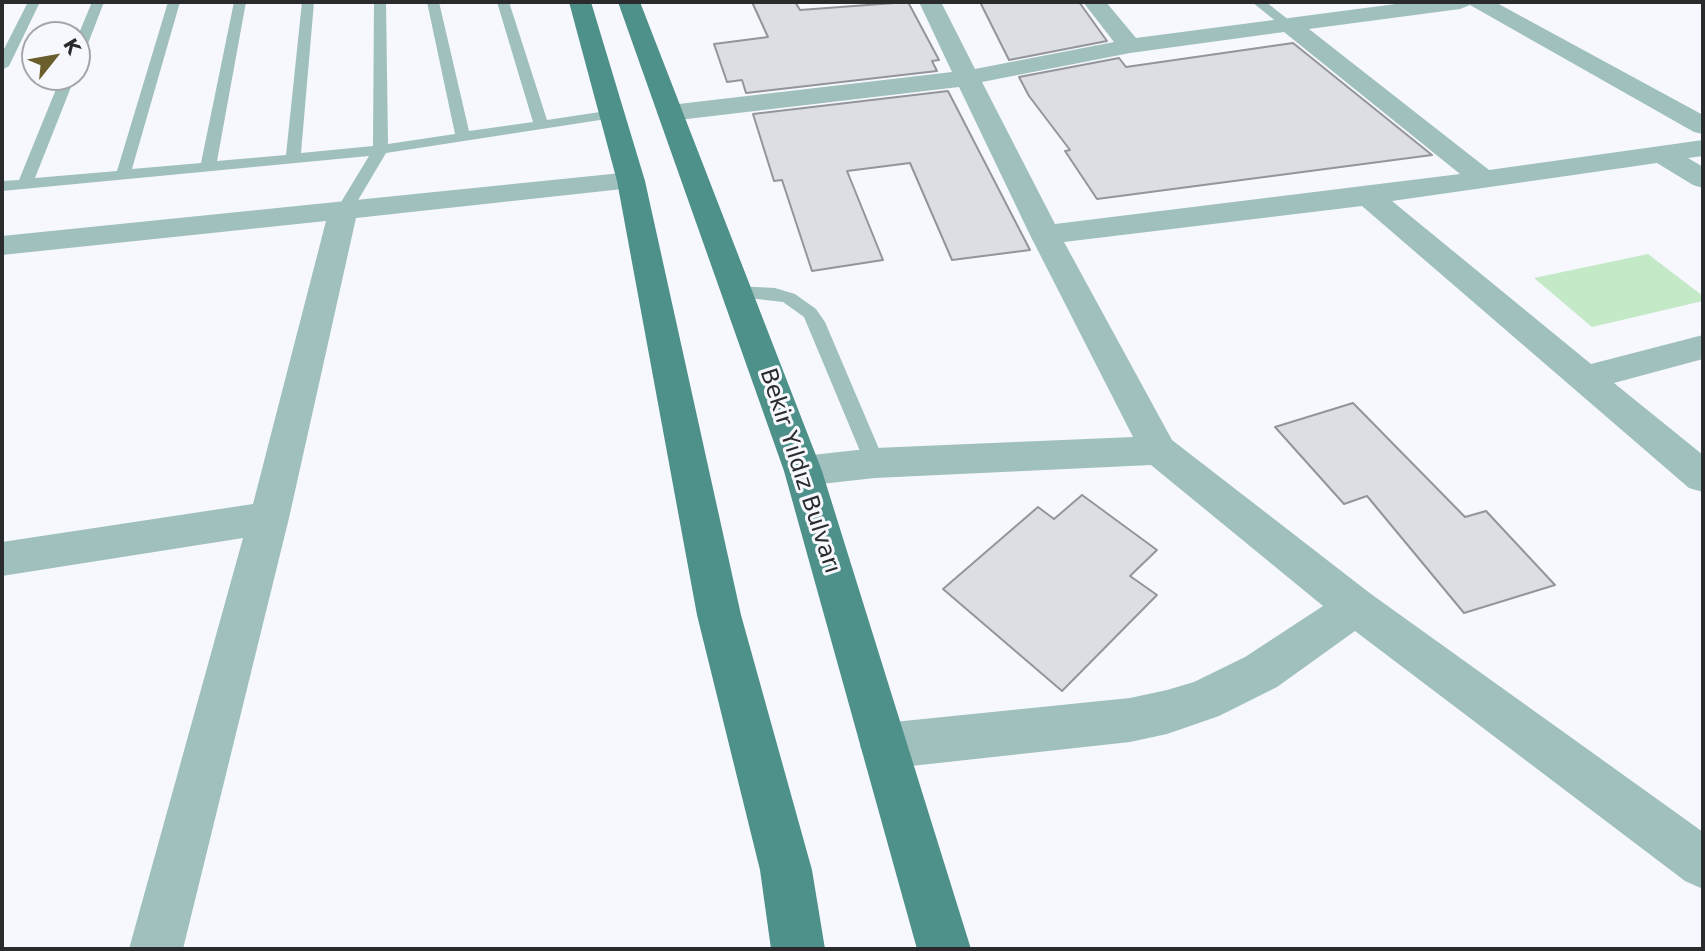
<!DOCTYPE html>
<meta charset="utf-8">
<style>
body{margin:0}
#map{position:relative;width:1705px;height:951px;overflow:hidden;background:#f6f8fd;font-family:"DejaVu Sans",sans-serif}
canvas{display:block}
.frame{position:absolute;inset:0;border:4px solid #2a2b2d;pointer-events:none}
.north{position:absolute;left:21px;top:21px;width:70px;height:70px;box-sizing:border-box;background:#f6f8fd;border:2px solid #a4a6aa;border-radius:50%;rotate:59deg;font-size:19px;font-weight:700;line-height:28px;text-align:center;color:#2a2b2d}
.north::after{content:'';display:block;margin:auto;width:24px;height:32px;background:#6a5f2c;clip-path:polygon(50% 0,100% 100%,50% 72%,0 100%)}
</style>
<div id="map">
<canvas width="1705" height="951"></canvas>
<div class="frame"></div>
<div class="north">K</div>
</div>
<script>
const g = document.querySelector('canvas').getContext('2d');
g.lineJoin = 'round';
function fill(path, color) { g.fillStyle = color; g.fill(path, 'evenodd'); }
const shape = rows => new Path2D(rows.map(r => 'M' + r).join(''));
function stroke(path, color, width, dash) { g.strokeStyle = color; g.lineWidth = width; g.lineCap = dash ? 'butt' : 'round'; g.setLineDash(dash || []); g.stroke(path); }
function drawText(font, color, halo, rows, align = 'center') {
  g.font = font + ' "DejaVu Sans",sans-serif'; g.lineWidth = 6; g.setLineDash([]); g.textBaseline = 'middle'; g.strokeStyle = halo; g.fillStyle = color; for (const [text, x, y, turn = 0] of rows) {
    g.save(); g.translate(x, y); g.rotate((+turn || 0) * Math.PI / 180); g.textAlign = isNaN(turn) ? turn : align; if (halo) g.strokeText(text, 0, 0); g.fillText(text, 0, 0); g.restore();
  }
}
const green = shape([
 [1648,254,1703,296,1703,301,1592,327,1534,278]
]);
const building = shape([
 [752,2,795,2,800,10,908,2,939,60,932,61,937,71,746,93,742,80,727,82,714,44,768,37,752,2],
 [980,2,1079,2,1107,41,1009,60,980,2],
 [1293,43,1432,155,1097,199,1065,151,1070,150,1029,96,1019,77,1119,58,1126,67,1293,43],
 [948,91,1030,250,952,260,910,163,847,171,883,260,812,271,782,180,774,181,753,114,948,91],
 [1353,403,1465,517,1486,511,1555,585,1464,613,1367,496,1344,504,1275,427,1353,403],
 [1082,495,1157,550,1130,576,1157,595,1062,691,943,589,1038,507,1054,519,1082,495]
]);
const lane = shape([
 [28,2,40,2,9,66,2,70,2,53,28,2],
 [92,2,104,2,84,54,77,58,77,38,92,2],
 [168,2,180,2,132,169,201,163,234,2,246,2,217,161,286,155,302,2,314,2,301,153,373,146,374,2,386,2,388,144,455,134,427,2,439,2,469,131,533,122,497,2,509,2,547,120,613,110,620,114,613,118,386,153,351,212,343,217,335,212,369,156,2,191,2,181,19,180,61,77,75,77,35,178,117,171,168,2],
 [1252,2,1266,2,1294,24,1293,27,1283,27,1252,2],
 [737,286,775,288,795,294,816,309,825,322,885,463,882,469,875,471,868,469,865,463,804,317,783,302,731,296,728,292,737,286]
]);
const street = shape([
 [919,2,941,2,975,69,1114,42,1083,2,1106,2,1136,38,1411,2,1495,2,1703,115,1703,134,1694,132,1470,5,1460,9,1309,29,1489,170,1703,140,1703,156,1688,158,1703,167,1703,188,1693,185,1657,163,1392,201,1591,364,1703,335,1703,359,1614,383,1703,455,1703,492,1689,488,1362,206,1064,242,1172,440,1371,594,1703,832,1703,889,1685,881,1355,631,1277,687,1219,716,1167,734,1130,742,884,769,867,762,860,746,867,730,884,723,1130,698,1167,690,1194,682,1245,657,1323,606,1151,465,875,478,803,486,789,481,784,471,789,461,803,456,875,448,1133,437,1030,235,959,87,670,121,661,119,657,113,661,107,670,105,952,72,919,2],
 [1284,32,1460,174,1055,224,982,82,1130,53,1284,32],
 [631,172,641,175,645,181,641,187,356,218,289,518,183,949,129,949,243,538,2,576,2,542,253,504,326,221,2,255,2,236,631,172]
]);
const primary = shape([
 [569,2,591,2,645,181,741,615,812,870,825,949,771,949,760,870,697,615,617,181,569,2],
 [618,2,640,2,822,471,971,949,917,949,784,471,618,2]
]);
const streetNames = [
 ["Bekir Yıldız Bulvarı",799,471,72]
];
fill(green, '#c3e9c7');
fill(building, '#dcdee3');
stroke(building, '#94959a', 2);
fill(lane, '#9fc0bc');
fill(street, '#9fc0bc');
fill(primary, '#4e908a');
drawText('23px', '#2a2b2d', '#f6f8fd', streetNames);
</script>
